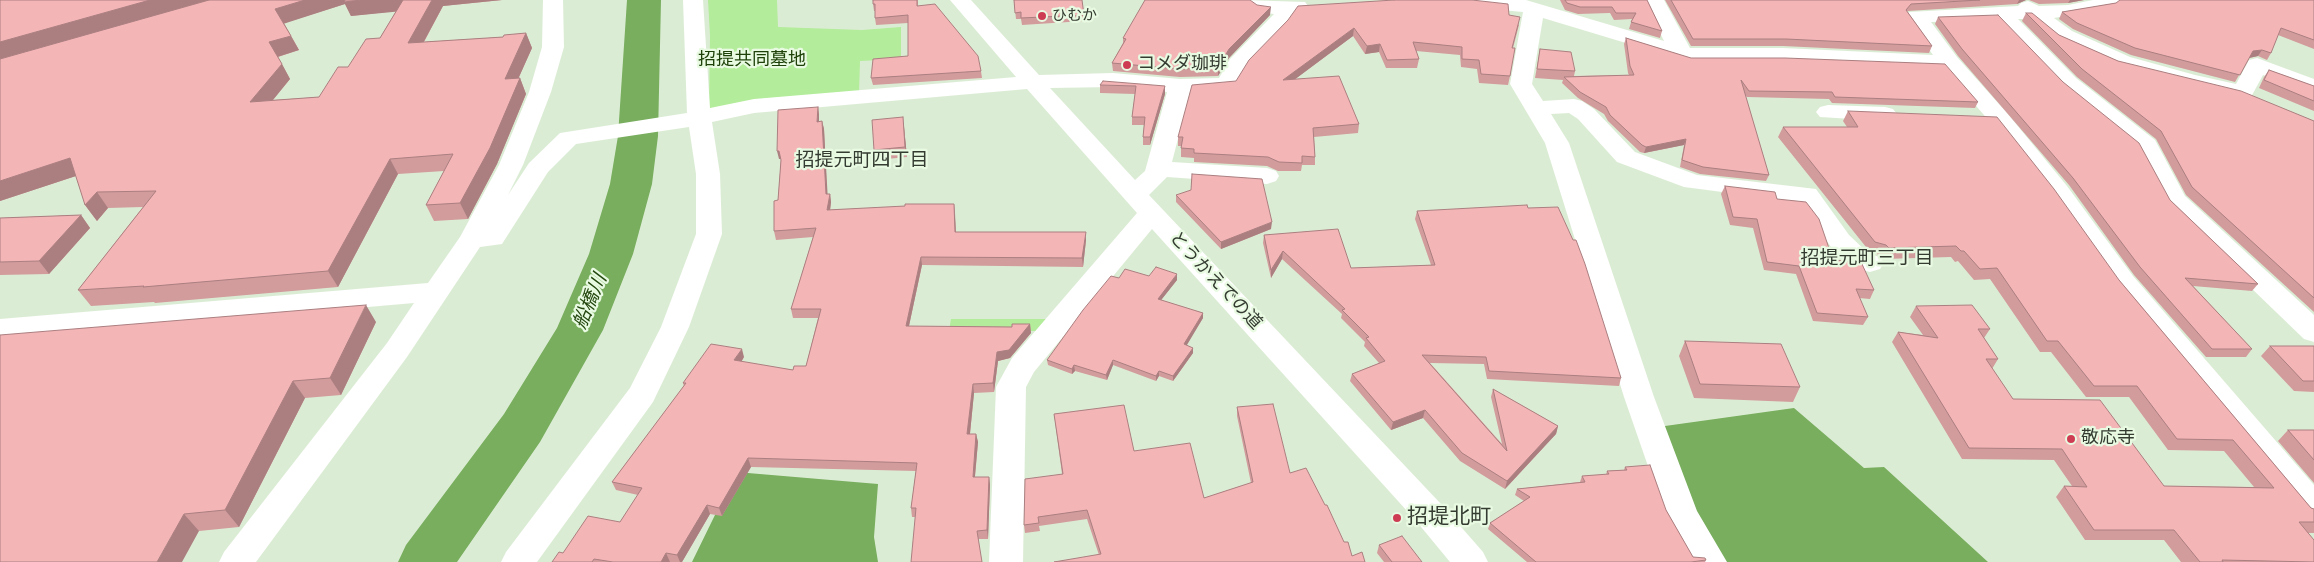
<!DOCTYPE html>
<meta charset="utf-8">
<style>
body{margin:0}
canvas{display:block;background:#dbecd4}
</style>
<canvas width="2314" height="562"></canvas>
<script>
const g = document.querySelector('canvas').getContext('2d');
g.lineJoin = 'round';
function fill(path, color) { g.fillStyle = color; g.fill(path, 'evenodd'); }
const shape = rows => new Path2D(rows.map(r => 'M' + r).join(''));
function stroke(path, color, width, dash) { g.strokeStyle = color; g.lineWidth = width; g.lineCap = dash ? 'butt' : 'round'; g.setLineDash(dash || []); g.stroke(path); }
function drawText(font, color, halo, rows, align = 'center') {
  g.font = font + ' "Titillium Web","Noto Sans JP",sans-serif'; g.lineWidth = 4.5; g.setLineDash([]); g.textBaseline = 'middle'; g.strokeStyle = halo; g.fillStyle = color; for (const [text, x, y, turn = 0] of rows) {
    g.save(); g.translate(x, y); g.rotate((+turn || 0) * Math.PI / 180); g.textAlign = isNaN(turn) ? turn : align; if (halo) g.strokeText(text, 0, 0); g.fillText(text, 0, 0); g.restore();
  }
}
const green = shape([
 [708,0,777,0,778,27,862,30,901,27,901,59,860,61,859,94,709,111,710,36],
 [951,319,1049,319,1040,331,949,331]
]);
const water = shape([
 [1794,408,1864,468,1884,467,1988,562,1717,562,1646,424,1665,426],
 [736,472,878,484,874,537,878,562,692,562]
]);
const river = shape([
 [627,0,661,0,658,136,652,184,633,254,603,330,540,442,457,562,398,562,406,545,504,414,557,328,589,254,610,184,618,136,627,0]
]);
const minor = shape([
 [543,0,563,0,564,47,551,92,523,165,508,195,529,163,560,133,687,113,683,0,703,0,710,108,754,99,1016,77,950,0,971,0,1039,75,1113,73,1180,79,1219,78,1230,59,1274,14,1258,12,1242,0,1305,2,1308,6,1305,10,1296,12,1286,27,1247,67,1234,89,1190,92,1172,162,1267,168,1276,171,1279,176,1276,181,1267,184,1167,177,1149,195,1441,504,1483,552,1488,562,1450,562,1417,522,1152,229,1034,372,1026,387,1023,562,989,562,996,387,1012,358,1137,213,1027,89,754,113,712,122,720,174,722,234,689,327,653,402,537,562,501,562,506,552,630,388,661,327,696,234,696,174,689,127,576,144,548,172,502,244,480,247,407,357,256,562,219,562,224,552,387,343,414,303,0,339,0,319,428,283,460,237,499,165,529,92,542,47,543,0],
 [1113,87,1167,92,1145,171,1135,180,1050,88,1113,87],
 [1447,0,1526,0,1664,41,1644,0,1664,0,1690,48,1783,48,1933,55,1905,16,1909,12,2018,6,2021,3,2028,1,2039,6,2068,5,2093,0,2120,0,2112,8,2054,18,2072,31,2130,57,2195,75,2236,84,2249,60,2257,58,2314,79,2314,94,2263,75,2251,97,2243,99,2114,67,2056,41,2029,19,2018,19,2076,78,2155,140,2185,196,2314,315,2314,342,2304,339,2166,206,2136,149,2060,88,1995,20,1931,22,1957,57,2007,113,2067,186,2133,276,2314,485,2314,521,2302,517,2113,290,2049,198,1991,123,1943,68,1783,62,1689,62,1543,18,1532,84,1543,101,1574,99,1582,101,1594,109,1635,152,1697,175,1816,189,1849,235,1869,254,1880,257,1884,263,1880,269,1870,272,1850,267,1831,247,1799,202,1684,187,1617,162,1578,119,1569,113,1551,114,1569,143,1654,397,1697,511,1727,562,1692,562,1665,515,1624,397,1545,143,1510,84,1523,12,1457,6,1450,4,1447,0],
 [1828,105,1885,107,1893,109,1897,114,1893,119,1885,121,1820,117,1816,112,1820,107,1828,105]
]);
const wall = shape([
 [0,0,502,0,443,6,424,42,503,37,526,33,532,48,518,79,520,78,526,94,497,164,468,219,434,221,426,205,444,171,398,174,338,287,155,303,154,302,91,306,78,290,143,207,108,208,97,221,85,205,76,176,0,201],
 [345,4,351,16,396,11,380,38,319,97,273,100,290,79,278,57,299,50,284,23],
 [918,0,918,6,981,71,982,78,873,85,871,78,908,56,908,23,876,25,875,18,875,11,874,11,873,4],
 [1014,0,1084,15,1084,21,1022,25,1021,19,1016,19],
 [1394,0,1509,15,1519,25,1513,48,1510,76,1508,85,1479,83,1477,69,1461,67,1460,55,1416,51,1419,59,1417,68,1386,68,1379,52,1365,54,1353,36,1295,79,1359,124,1358,133,1314,137,1315,157,1315,165,1302,165,1301,171,1278,171,1267,166,1194,162,1194,158,1181,157,1181,146,1178,146,1178,137,1236,81],
 [1560,0,1647,0,1662,31,1660,38,1629,29,1632,19,1614,20,1610,13,1578,14,1565,10],
 [1665,0,2026,0,2017,4,1908,11,1907,11,1932,46,1929,53,1783,46,1691,46],
 [2029,0,2084,0,2068,3,2039,4],
 [2314,0,2314,49,2278,35,2271,53,2267,60,2258,56,2249,58,2235,82,2131,55,2073,29,2059,19,2062,12,2116,3],
 [2026,13,2059,35,2118,61,2314,121,2314,312,2186,195,2156,139,2077,77,2022,21],
 [1270,15,1229,58,1218,76,1180,77,1113,71,1112,63,1123,43,1123,38],
 [1938,17,2170,200,2258,284,2252,291,2193,286,2252,349,2246,357,2206,357,2134,275,2069,185,1958,56,1935,24],
 [1626,38,1691,58,1978,102,1975,108,1832,103,1829,99,1747,97,1745,95,1769,175,1766,181,1700,174,1680,167,1684,145,1644,153,1640,152,1608,121,1604,114,1578,98,1562,83,1563,80,1535,78,1540,49,1575,71,1574,76,1629,75,1628,73,1624,44],
 [2269,70,2314,86,2314,111,2259,88,2264,77],
 [1100,85,1165,86,1165,94,1150,145,1143,145,1143,137,1144,125,1132,125,1132,117,1135,94,1100,93],
 [818,107,819,115,819,122,822,121,824,129,827,194,830,194,831,202,830,210,954,204,956,232,1086,240,1083,267,922,265,909,326,1012,327,1030,324,1031,333,1010,358,998,361,994,392,974,393,970,434,976,434,978,442,975,477,989,477,990,485,988,539,978,539,915,517,912,517,911,508,916,471,751,467,722,516,710,514,682,562,552,562,563,553,620,522,638,495,616,490,612,482,684,386,683,383,744,357,741,362,793,370,806,366,818,318,793,318,791,309,813,237,776,240,774,231,778,200,781,159,779,159],
 [1848,111,2119,280,2311,508,2314,509,2314,533,2308,533,2314,562,2181,562,2164,540,2085,540,2056,497,2064,486,2072,486,2054,460,1962,459,1892,342,1898,332,1923,335,1910,317,1916,306,1990,329,1984,338,1998,359,1992,369,2013,399,2164,486,2254,487,2224,451,2168,450,2129,397,2086,397,2051,352,2040,352,1990,279,1974,280,1958,261,1955,262,1951,257,1883,259,1880,255,1870,252,1778,137,1783,127,1847,127,1843,121],
 [904,127,907,157,876,160,874,150],
 [1725,186,1777,199,1833,260,1874,290,1870,299,1859,298,1868,317,1863,325,1813,321,1796,274,1764,270,1753,228,1730,225,1721,194],
 [1176,195,1271,229,1221,249,1176,202],
 [1417,211,1621,378,1619,386,1487,379,1484,364,1430,363,1502,444,1491,397,1493,389,1558,426,1556,434,1505,489,1460,461,1423,418,1391,430,1350,381,1352,374,1379,363,1364,346,1365,342,1341,318,1342,314,1282,259,1271,278,1263,243,1264,235,1351,268,1431,265,1415,219],
 [81,215,90,228,49,274,0,275,0,218],
 [1149,276,1177,280,1161,300,1203,313,1203,318,1186,345,1193,348,1193,353,1173,381,1159,376,1156,381,1113,365,1107,380,1075,371,1072,374,1048,365,1047,360,1119,278],
 [376,322,341,395,305,398,239,527,199,531,0,562],
 [1685,341,1800,387,1793,402,1694,398,1679,356],
 [2270,346,2314,346,2314,392,2294,391,2261,356],
 [1237,407,1290,473,1344,542,1352,556,1099,555,1087,519,1039,526,1040,531,1025,533,1024,525,1062,474,1054,414,1134,451,1204,498,1251,483,1237,416],
 [2288,430,2314,430,2314,483,2278,441],
 [1625,467,1666,510,1693,557,1706,560,1705,562,1527,562,1488,529,1490,523,1524,501,1515,495,1517,489,1580,482,1582,476,1606,475,1607,471,1624,470],
 [1379,545,1422,562,1384,562,1377,553]
]);
const shadedWall = shape([
 [150,0,210,0,0,59,0,42],
 [305,0,408,0,413,10,351,16,345,4,283,24,275,9],
 [432,0,502,0,443,6,415,58,408,43],
 [2019,0,2026,0,2017,4],
 [2070,0,2084,0,2068,3],
 [1271,7,1270,15,1229,58,1218,76,1218,68,1229,49],
 [1354,28,1353,36,1282,89,1283,80],
 [526,33,532,48,511,95,505,79],
 [291,36,299,50,277,57,269,42],
 [1380,44,1379,52,1365,54,1367,46],
 [2262,50,2258,56,2249,58,2253,51],
 [282,64,290,79,259,117,250,102],
 [520,78,526,94,497,164,468,219,460,203],
 [1165,86,1165,94,1150,145,1150,137],
 [818,107,819,115,819,130,817,122],
 [903,117,907,157,905,147],
 [822,121,824,129,828,202,826,194],
 [1686,139,1684,145,1644,153,1646,147],
 [777,151,779,151,781,159,779,159],
 [70,158,82,174,0,201,0,181],
 [390,159,398,174,338,287,328,271],
 [97,192,108,208,97,221,85,205],
 [830,194,831,202,829,219,827,210],
 [954,204,955,212,956,240,955,232],
 [81,215,90,228,49,274,39,261],
 [1272,222,1271,229,1221,249,1221,242],
 [1086,232,1086,240,1083,267,1082,258],
 [1283,251,1282,259,1271,278,1271,270],
 [921,257,922,265,907,335,906,326],
 [1177,274,1177,280,1158,304,1158,299],
 [366,305,376,322,341,395,330,378],
 [1203,313,1203,318,1184,350,1184,344],
 [1030,324,1031,333,1010,358,998,361,994,392,993,383,997,352],
 [1193,348,1193,353,1173,381,1173,376],
 [742,349,744,357,737,369,734,360],
 [1113,360,1113,365,1107,380,1106,375],
 [1074,365,1075,371,1072,374,1072,369],
 [1159,371,1159,376,1156,381,1156,376],
 [293,381,305,398,239,527,225,510],
 [973,384,974,393,969,443,967,434],
 [1425,410,1423,418,1391,430,1393,422],
 [1558,426,1556,434,1505,489,1507,481],
 [976,434,978,442,974,486,973,477],
 [748,458,751,467,722,516,719,508],
 [989,477,990,485,988,539,987,530],
 [707,505,710,514,682,562,680,562,677,555],
 [184,514,199,531,182,562,157,562],
 [666,553,670,562,661,562]
]);
const building = shape([
 [0,0,150,0,0,42,0,0],
 [209,0,305,0,275,9,291,36,269,42,282,64,250,102,319,97,338,67,348,67,366,39,380,38,403,0,432,0,408,43,503,37,504,35,526,33,505,79,520,78,490,148,460,203,426,205,453,154,390,159,328,271,143,287,144,286,78,290,156,191,97,192,85,205,70,158,0,181,0,59,209,0],
 [345,0,361,0,344,2,345,0],
 [873,0,917,0,917,6,935,4,978,56,981,71,871,78,873,59,908,56,908,15,875,18,875,4,873,4,873,0],
 [1014,0,1082,0,1084,15,1021,18,1021,12,1015,13,1014,0],
 [1145,0,1250,0,1257,5,1271,7,1229,49,1218,68,1180,69,1112,63,1126,39,1123,38,1145,0],
 [1394,0,1472,0,1508,4,1509,15,1520,17,1512,48,1515,48,1510,76,1481,74,1479,60,1462,59,1462,47,1413,42,1419,59,1387,60,1380,44,1367,46,1354,28,1283,80,1339,76,1359,124,1313,128,1315,157,1302,156,1302,163,1279,162,1268,157,1194,153,1194,149,1181,148,1183,137,1178,137,1192,85,1236,81,1249,60,1288,20,1298,6,1394,0],
 [1565,0,1647,0,1662,31,1631,22,1636,13,1616,13,1612,7,1580,7,1567,3,1565,0],
 [1671,0,1980,0,1911,4,1906,10,1932,46,1786,39,1693,39,1671,0],
 [2120,0,2314,0,2314,40,2281,28,2271,53,2262,50,2253,51,2240,75,2135,48,2077,23,2062,12,2116,3,2120,0],
 [2026,13,2032,13,2059,35,2118,61,2241,91,2314,121,2314,298,2192,187,2161,131,2082,69,2026,13],
 [1998,15,2063,82,2139,143,2170,200,2258,284,2185,278,2252,349,2212,349,2140,267,2073,178,1962,49,1938,17,1998,15],
 [1626,38,1691,58,1785,58,1945,64,1978,102,1835,97,1832,92,1749,91,1741,80,1769,175,1703,167,1682,160,1686,139,1646,147,1642,145,1610,115,1606,107,1580,92,1564,77,1634,75,1630,66,1626,38],
 [1540,49,1571,52,1575,71,1537,69,1540,49],
 [2269,70,2314,86,2314,101,2264,80,2269,70],
 [1103,81,1165,86,1150,137,1143,137,1145,117,1132,117,1136,86,1100,85,1103,81],
 [818,107,817,122,822,121,826,194,830,194,827,210,905,206,905,204,954,204,955,232,1086,232,1082,258,921,257,906,326,1012,327,1012,324,1030,324,1009,350,997,352,993,383,973,384,967,434,976,434,973,477,989,477,987,530,977,531,982,562,911,562,916,508,911,508,917,463,748,458,719,508,707,505,677,555,666,553,661,562,613,562,594,559,592,562,552,562,559,552,563,553,588,516,620,522,642,488,612,482,686,383,683,383,711,344,742,349,734,360,793,370,794,366,806,366,821,309,791,309,816,228,774,231,774,201,778,200,781,160,779,151,777,151,778,110,818,107],
 [1848,111,1997,117,2054,189,2119,280,2311,508,2314,509,2314,522,2299,522,2314,540,2314,562,2222,560,2223,562,2200,562,2174,530,2094,530,2064,486,2087,487,2062,449,1969,448,1898,332,1938,338,1916,306,1972,305,1990,329,1978,329,1998,359,1986,359,2013,399,2100,400,2164,486,2274,488,2233,440,2177,439,2137,386,2094,386,2058,341,2047,341,1997,268,1980,269,1964,251,1961,251,1956,246,1889,248,1886,245,1875,242,1783,127,1858,127,1848,111],
 [903,117,905,147,874,150,872,120,903,117],
 [1192,174,1262,179,1272,222,1221,242,1176,195,1191,190,1192,174],
 [1725,186,1775,192,1777,199,1806,202,1819,219,1833,260,1861,262,1874,290,1856,289,1868,317,1817,313,1799,266,1767,262,1757,219,1733,217,1725,186],
 [1527,205,1528,208,1558,207,1573,240,1576,240,1585,264,1621,378,1489,371,1486,357,1422,355,1507,451,1493,389,1558,426,1507,481,1462,453,1425,410,1393,422,1352,374,1385,361,1366,338,1369,337,1342,310,1345,309,1283,251,1271,270,1264,235,1338,229,1351,268,1435,265,1417,211,1527,205],
 [81,215,39,261,0,262,0,218,81,215],
 [1156,267,1177,274,1158,299,1203,313,1184,344,1193,348,1173,376,1159,371,1156,376,1113,360,1106,375,1074,365,1072,369,1047,360,1083,310,1111,276,1119,278,1125,269,1149,276,1156,267],
 [366,305,330,378,293,381,225,510,184,514,157,562,0,562,0,335,366,305],
 [1685,341,1781,344,1800,387,1700,384,1685,341],
 [2270,346,2314,346,2314,381,2303,381,2270,346],
 [1273,404,1290,473,1306,468,1325,505,1327,505,1344,542,1348,542,1352,556,1362,552,1365,562,1054,562,1101,554,1087,510,1038,517,1039,523,1024,525,1025,479,1063,474,1054,414,1124,405,1134,451,1190,443,1204,498,1253,482,1237,407,1273,404],
 [2288,430,2314,430,2314,460,2288,430],
 [1650,465,1666,510,1693,557,1705,558,1706,560,1691,562,1536,562,1490,523,1530,497,1517,489,1585,482,1582,476,1609,474,1607,471,1627,470,1625,467,1650,465],
 [1402,536,1422,562,1392,562,1379,545,1402,536]
]);
const markers = [
 [1042,16,5,"#cd3c53"],
 [1127,65,5,"#cd3c53"],
 [2071,439,5,"#cd3c53"],
 [1397,518,5,"#cd3c53"]
];
const farPoinames = [
 ["ひむか",1052,16]
];
const parkNames = [
 ["招提共同墓地",752,61]
];
const poiNames = [
 ["コメダ珈琲",1137,65],
 ["敬応寺",2081,439]
];
const streetNames = [
 ["とうかえでの道",1215,281,47]
];
const neighbourhoodNames = [
 ["招提元町四丁目",862,161],
 ["招提元町三丁目",1867,259]
];
const waterNames = [
 ["船橋川",591,302,-67]
];
const nearPoinames = [
 ["招堤北町",1407,518]
];
fill(green, '#b3ec9a');
fill(water, '#78ae5e');
fill(river, '#78ae5e');
fill(minor, '#fff');
fill(wall, '#d29c9d');
fill(shadedWall, '#ab7f80');
fill(building, '#f4b5b7');
stroke(building, '#ab7f80', 1);
for (const [x, y, r, color] of markers) { const dot = new Path2D(); dot.arc(x, y, r, 0, 2 * Math.PI); g.fillStyle = color; g.fill(dot); stroke(dot, '#e8fae1', 2); }
drawText('15px', '#343b31', '#e8fae1', farPoinames, 'left');
drawText('18px', '#1e4109', '#e8fae1', parkNames);
drawText('18px', '#343b31', '#e8fae1', poiNames, 'left');
drawText('18px', '#343b31', '#e8fae1', streetNames);
drawText('19px', '#343b31', '#e8fae1', neighbourhoodNames);
drawText('italic 19px', '#23460e', '#e8fae1', waterNames);
drawText('21px', '#343b31', '#e8fae1', nearPoinames, 'left');
</script>
